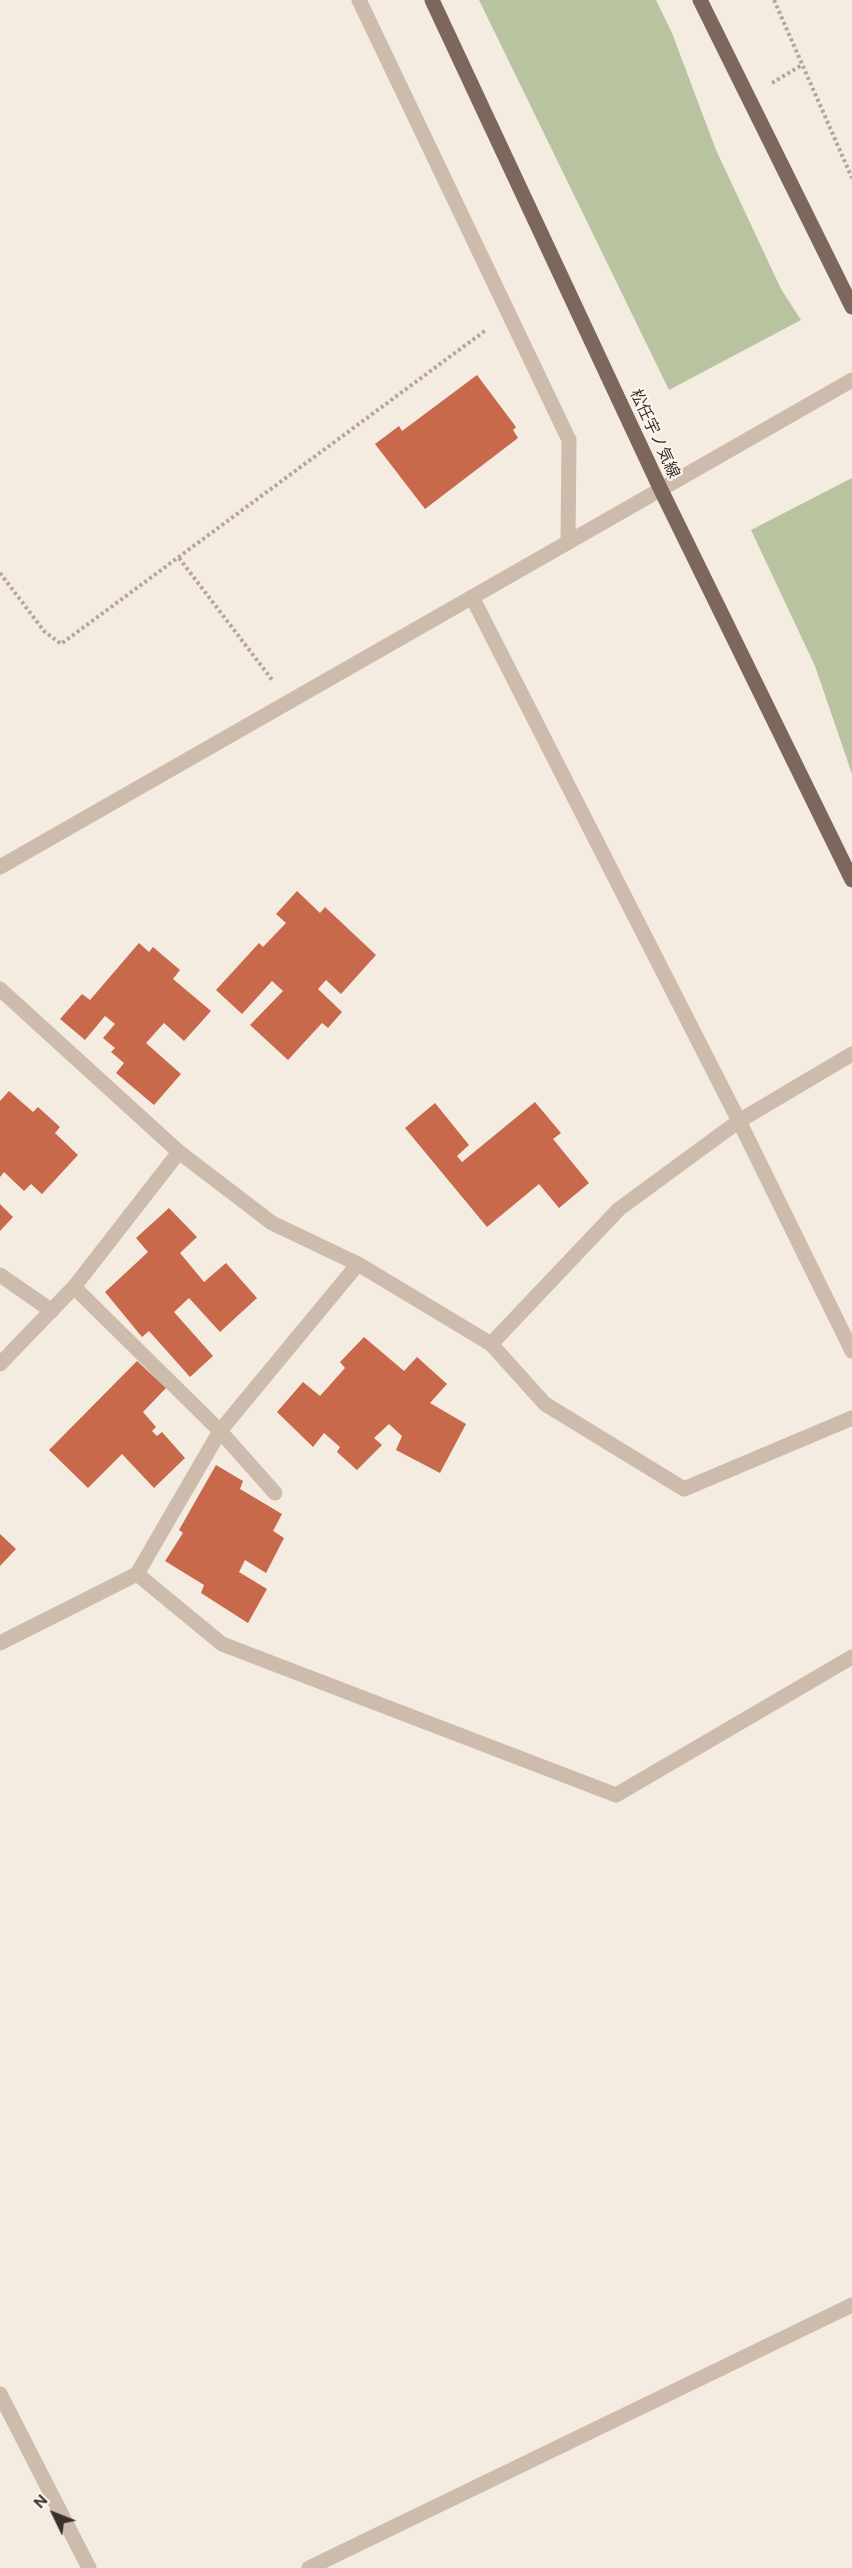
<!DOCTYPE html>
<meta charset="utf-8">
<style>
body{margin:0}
#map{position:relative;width:852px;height:2568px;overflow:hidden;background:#f4ebe1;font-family:"DM Sans",sans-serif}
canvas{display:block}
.north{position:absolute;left:24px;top:2484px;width:60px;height:60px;-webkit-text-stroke:4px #fbf5ee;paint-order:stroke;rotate:313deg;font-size:16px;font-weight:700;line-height:24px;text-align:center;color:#3b302b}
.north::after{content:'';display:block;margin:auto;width:21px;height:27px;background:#3b302b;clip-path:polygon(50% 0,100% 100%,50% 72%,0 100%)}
</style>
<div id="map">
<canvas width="852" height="2568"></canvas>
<div class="north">N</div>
</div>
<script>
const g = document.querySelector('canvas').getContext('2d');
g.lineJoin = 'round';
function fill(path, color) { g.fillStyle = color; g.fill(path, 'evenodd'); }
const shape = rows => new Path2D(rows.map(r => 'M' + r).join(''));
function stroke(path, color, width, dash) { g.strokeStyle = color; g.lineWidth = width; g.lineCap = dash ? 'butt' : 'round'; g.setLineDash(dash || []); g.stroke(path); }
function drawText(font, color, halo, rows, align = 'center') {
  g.font = font + ' "DM Sans","Noto Sans JP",sans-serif'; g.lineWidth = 4.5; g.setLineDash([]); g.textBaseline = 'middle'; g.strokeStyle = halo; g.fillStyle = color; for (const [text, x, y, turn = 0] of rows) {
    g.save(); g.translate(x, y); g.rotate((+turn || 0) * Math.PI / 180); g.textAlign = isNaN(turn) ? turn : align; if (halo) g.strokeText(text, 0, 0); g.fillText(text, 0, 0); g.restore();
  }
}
const green = shape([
 [479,0,656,0,672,33,716,150,781,289,801,320,669,390],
 [852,478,852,774,815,666,751,530]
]);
const building = shape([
 [477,375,516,427,513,430,518,438,425,509,375,444,399,426,402,431],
 [297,891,320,913,325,907,376,955,341,994,326,980,318,989,342,1012,328,1028,322,1023,288,1060,250,1025,283,991,272,981,242,1014,216,990,259,943,263,947,286,923,276,914],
 [139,943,149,952,153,947,180,970,173,979,211,1011,184,1041,164,1023,146,1043,181,1074,154,1105,116,1073,124,1063,111,1052,115,1048,103,1038,115,1024,105,1016,85,1040,60,1019,82,994,90,1000],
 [9,1091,33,1112,38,1107,60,1127,55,1133,78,1155,42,1194,31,1184,24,1191,4,1172,0,1177,0,1101],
 [535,1102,561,1133,553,1139,589,1183,559,1208,539,1184,487,1227,405,1128,435,1103,469,1145,457,1156,462,1162],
 [0,1204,13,1217,0,1231],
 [169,1208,197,1237,180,1253,204,1282,226,1263,257,1298,220,1332,189,1298,174,1312,213,1356,190,1377,149,1331,142,1337,105,1292,148,1252,136,1238],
 [364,1337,404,1371,417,1357,447,1384,430,1403,466,1424,440,1473,396,1450,402,1436,389,1424,374,1438,382,1445,357,1470,337,1452,340,1447,324,1433,313,1447,277,1412,303,1382,320,1396,345,1368,340,1362],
 [137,1361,166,1388,143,1412,156,1427,152,1431,157,1436,162,1432,185,1458,154,1488,122,1454,88,1488,49,1450],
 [216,1465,243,1481,240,1489,282,1514,273,1531,284,1538,266,1573,245,1560,239,1572,267,1589,248,1623,201,1593,204,1585,165,1561,183,1533,179,1530],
 [0,1534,16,1549,0,1566]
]);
const path = shape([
 [774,0,852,178],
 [772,83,802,65],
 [179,558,273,681],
 [0,573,44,631,61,644,486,330]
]);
const minor = shape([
 [359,0,569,440,568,543],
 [472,597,739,1121,852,1351],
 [0,867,852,380],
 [0,989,179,1152,272,1223,358,1264,491,1344,619,1209,739,1121,852,1054],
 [0,1275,52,1311],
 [74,1287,220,1431,275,1493],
 [491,1344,545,1404,684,1489,852,1418],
 [0,1364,74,1287,179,1152],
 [137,1574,220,1431,358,1264],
 [0,1643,137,1574,222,1644,616,1795,852,1657],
 [0,2394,89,2568],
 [309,2568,852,2305]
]);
const primary = shape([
 [432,0,661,490,852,880],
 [700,0,852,307]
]);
const streetNames = [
 ["松任宇ノ気線",654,434,65]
];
fill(green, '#b8c4a0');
fill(building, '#c8694b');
stroke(path, '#b9a596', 4, [3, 3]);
stroke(minor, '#cdbbac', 15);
stroke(primary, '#7d675c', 15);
drawText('16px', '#3b302b', '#fbf5ee', streetNames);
</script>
